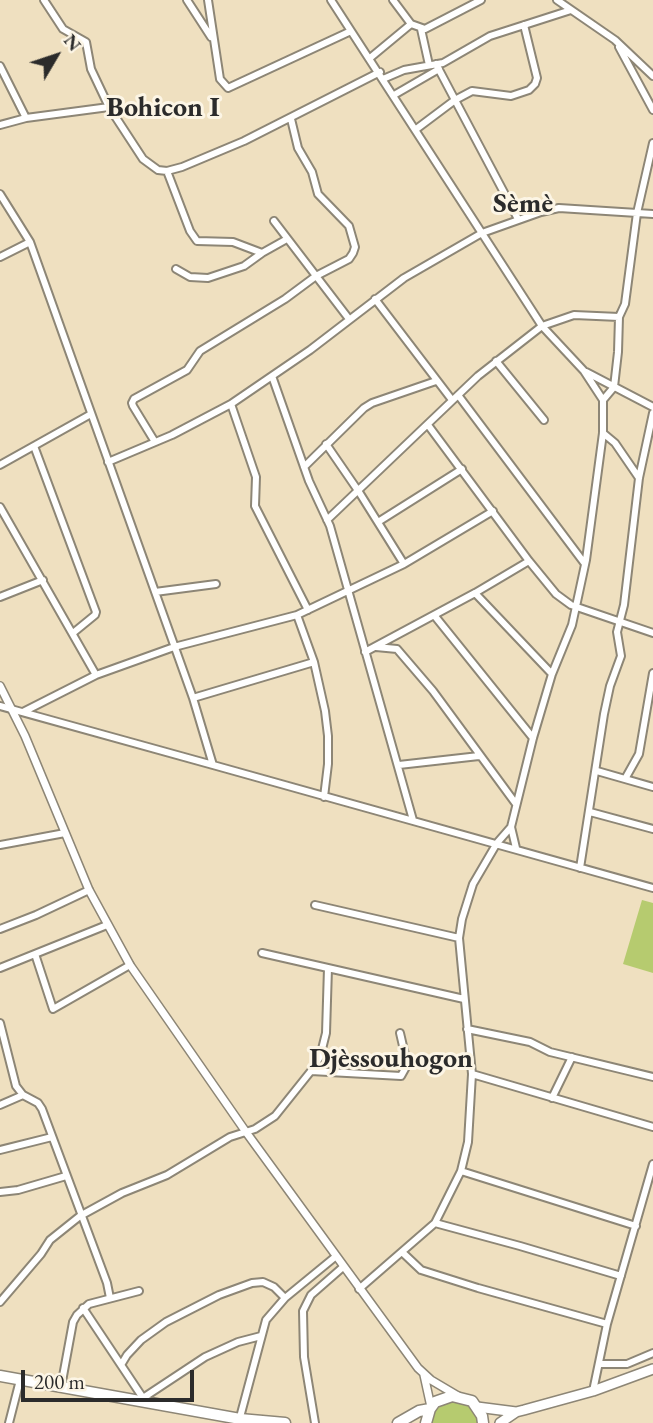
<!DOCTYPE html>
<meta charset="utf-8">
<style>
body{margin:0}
#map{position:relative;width:653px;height:1423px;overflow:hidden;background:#efe0c0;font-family:"EB Garamond",serif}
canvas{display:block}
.north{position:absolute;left:21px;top:21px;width:70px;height:70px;-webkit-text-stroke:5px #fcf5e5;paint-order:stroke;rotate:51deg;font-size:19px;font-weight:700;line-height:28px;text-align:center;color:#2b2b2b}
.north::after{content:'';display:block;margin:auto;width:24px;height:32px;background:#2b2b2b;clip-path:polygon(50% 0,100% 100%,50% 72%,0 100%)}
.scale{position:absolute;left:21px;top:1370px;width:173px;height:32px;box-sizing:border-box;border:4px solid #2b2b2b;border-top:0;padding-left:9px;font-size:21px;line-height:24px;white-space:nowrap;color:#2b2b2b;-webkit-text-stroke:5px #fcf5e5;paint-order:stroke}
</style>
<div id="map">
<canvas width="653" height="1423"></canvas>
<div class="north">N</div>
<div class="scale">200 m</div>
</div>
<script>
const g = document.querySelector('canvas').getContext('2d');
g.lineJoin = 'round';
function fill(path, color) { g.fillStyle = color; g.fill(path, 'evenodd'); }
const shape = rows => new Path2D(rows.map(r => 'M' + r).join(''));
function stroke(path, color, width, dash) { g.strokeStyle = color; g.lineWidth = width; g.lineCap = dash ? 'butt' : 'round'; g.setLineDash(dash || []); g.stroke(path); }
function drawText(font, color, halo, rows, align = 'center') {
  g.font = font + ' "EB Garamond",serif'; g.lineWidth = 6; g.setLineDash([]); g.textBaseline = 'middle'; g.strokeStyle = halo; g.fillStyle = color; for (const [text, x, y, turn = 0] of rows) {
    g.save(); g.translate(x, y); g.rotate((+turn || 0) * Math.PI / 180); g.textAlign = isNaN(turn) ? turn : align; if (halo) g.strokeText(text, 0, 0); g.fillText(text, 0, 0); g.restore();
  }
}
const green = shape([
 [642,900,653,903,653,973,623,964],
 [452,1400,470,1405,476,1413,479,1423,431,1423,436,1409]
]);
const minor = shape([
 [44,0,63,29,86,42,91,69,109,107,143,159,158,170,167,171,182,167,244,141,380,72],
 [187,0,211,37],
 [208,0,220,79,228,88,351,31],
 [331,0,542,326,584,371,603,400,603,433,586,560,572,625,552,674,533,738,511,827,497,843,473,884,462,919,459,938,472,1074,468,1142,461,1171,435,1223,359,1289],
 [393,0,411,24,425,29,481,0],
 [557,0,615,40,653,76],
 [421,29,429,65],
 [619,47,653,110],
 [370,58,411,24],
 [436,64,455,100,472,91,511,96,529,90,535,84,537,78,524,25],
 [0,66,26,118],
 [383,79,404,70,443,63,490,36,571,10],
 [394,95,439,69],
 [0,125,26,118,109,107],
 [415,130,455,100,518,219],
 [167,171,190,231,197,241,233,242,262,253,287,239],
 [0,194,30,242,193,698,213,765,653,888],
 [274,221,349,319],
 [0,257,30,242],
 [176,269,190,277,208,278,244,266,262,253],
 [375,299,452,400],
 [496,361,544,420],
 [586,372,653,407],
 [272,376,309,481,330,526,413,820],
 [458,395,585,564],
 [603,400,614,387,618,352,619,317,625,304,637,213,653,143],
 [231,404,256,477,255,506,308,610],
 [428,425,529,561,556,594,571,605,653,633],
 [603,433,615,443,639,478],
 [155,442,133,406,132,403,134,399,187,370,200,351,285,299,316,276,349,259,353,253,355,247,349,226,318,194,312,172,298,148,291,119],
 [326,444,359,492,404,564],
 [34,446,96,612,95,615,73,633],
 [108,462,172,435,231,404,310,350,404,278,482,233,541,212,559,208,653,214],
 [0,465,91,414],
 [304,467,364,408,372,403,436,381],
 [0,507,96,675],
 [327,520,478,376,542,326,574,315,619,317],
 [378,522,462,469],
 [155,592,216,584],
 [475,593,552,674],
 [0,597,43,580],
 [434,615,533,738],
 [376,647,397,649,433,691,516,804],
 [365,652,475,593,529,561],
 [314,662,325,711,328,736,328,764,324,797],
 [193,698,314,662,297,615],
 [0,706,213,765],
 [23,712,96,675,174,647,297,615,404,564,493,511],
 [399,765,479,756],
 [597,771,653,787],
 [625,779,639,754,653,673],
 [590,812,653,829],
 [511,827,516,848],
 [0,845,65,833],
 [580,868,604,714,610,686,621,656,617,632,624,605,639,478,653,413],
 [315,905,459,938],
 [0,929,36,915,89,890],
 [262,953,464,999],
 [35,954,53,1009,130,965],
 [0,968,107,925],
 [0,1023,16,1086,23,1095,38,1103,42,1109,107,1283,110,1298],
 [467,1029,530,1042,550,1052,653,1077],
 [311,1071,401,1076,406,1067,406,1059,400,1033],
 [472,1074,653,1127],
 [552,1098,572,1057],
 [0,1105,23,1095],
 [0,1150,52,1137],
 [461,1171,636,1226],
 [0,1192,18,1190,66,1176],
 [435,1223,520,1246,621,1276],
 [402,1252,421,1270,478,1288,607,1324],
 [0,1302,41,1254,50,1240,80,1216,122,1193,167,1175,230,1137,255,1129,275,1116,311,1071,320,1057,326,1033,328,968],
 [83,1308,145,1401],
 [599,1364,627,1364,653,1353],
 [121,1365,127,1355,141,1340,166,1322,219,1295,252,1283,263,1282,274,1287,285,1298],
 [61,1387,73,1322,77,1315,89,1304,139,1291],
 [593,1391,607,1324,653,1164],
 [143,1398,205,1357,238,1342,261,1336],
 [239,1421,266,1320,285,1298,335,1257],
 [9,1423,20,1380],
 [315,1423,304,1357,303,1311,311,1295,343,1267]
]);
const tertiary = shape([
 [0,686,25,736,89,890,130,965,246,1132,418,1368,431,1380,458,1396],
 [424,1375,431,1407]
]);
const secondary = shape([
 [477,1407,516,1412,524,1410,593,1391,653,1369],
 [500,1423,516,1412]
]);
const primary = shape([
 [0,1376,240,1419,285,1423],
 [398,1423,419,1411,430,1409],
 [426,1423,430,1409,435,1402,452,1396,472,1401,482,1416,483,1423]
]);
const neighbourhoodNames = [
 ["Bohicon I",163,108],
 ["Sèmè",523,204],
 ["Djèssouhogon",391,1059]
];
fill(green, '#b6cb6f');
stroke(minor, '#8d8676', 10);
stroke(tertiary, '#8d8676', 10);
stroke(secondary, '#8d8676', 12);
stroke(primary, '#8d8676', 13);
stroke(minor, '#fff', 6);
stroke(tertiary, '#fff', 7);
stroke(secondary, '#fff', 9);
stroke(primary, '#fff', 10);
drawText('bold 28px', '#2b2b2b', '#fcf5e5', neighbourhoodNames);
</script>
